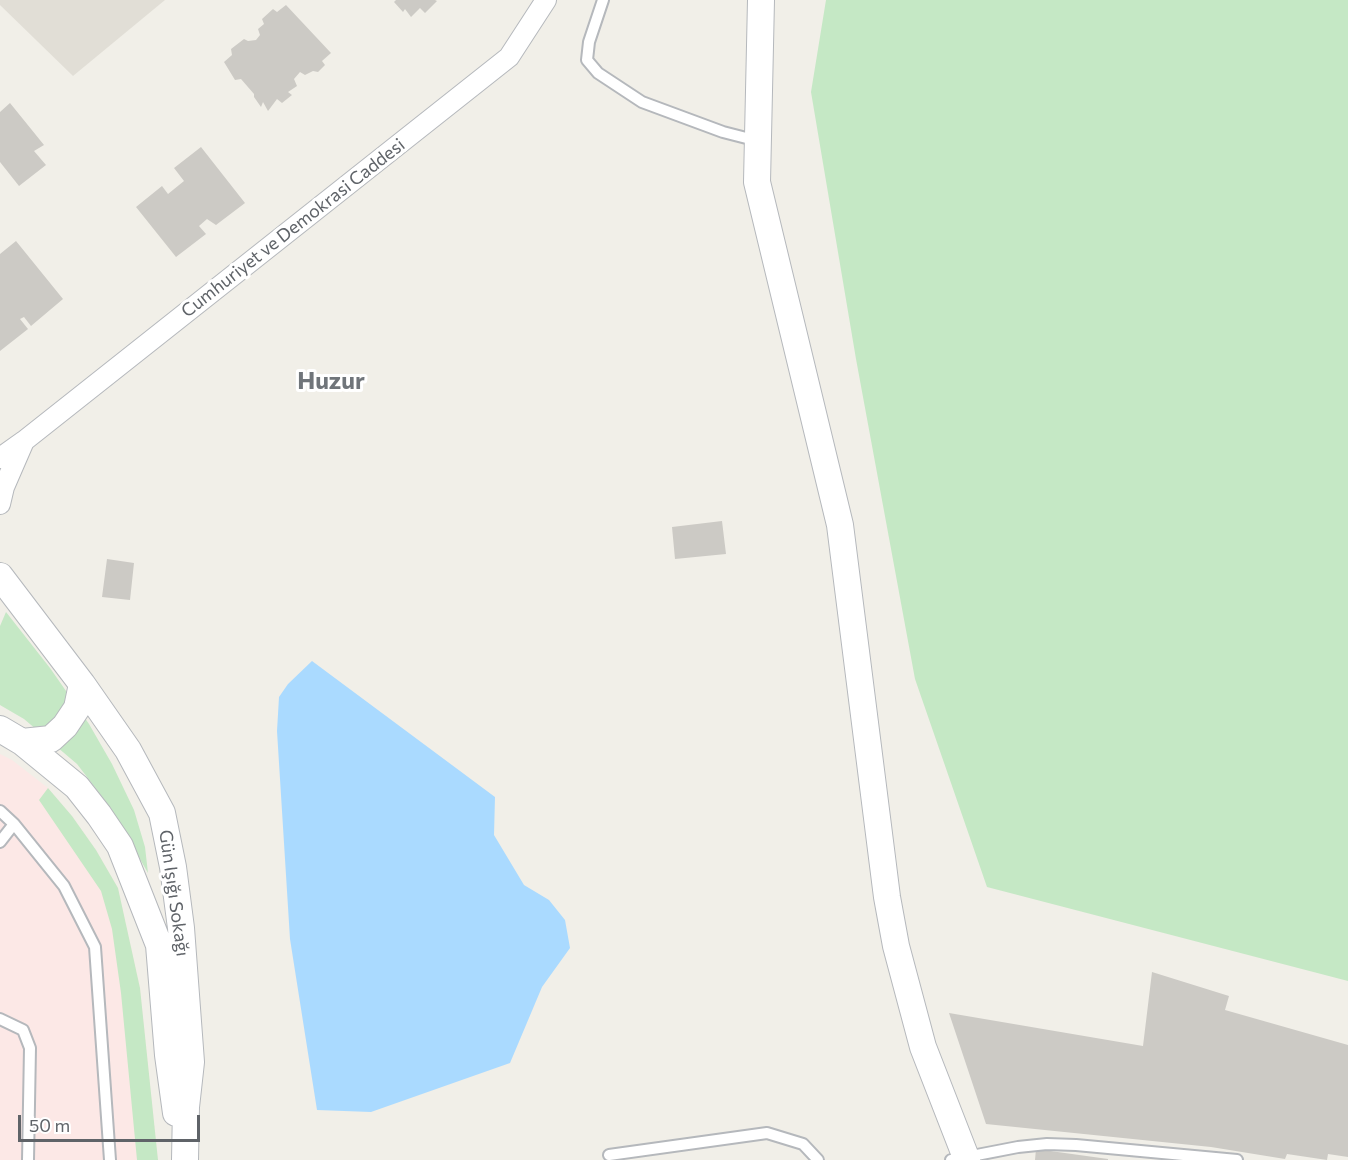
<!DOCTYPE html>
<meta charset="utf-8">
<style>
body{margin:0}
#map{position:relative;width:1348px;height:1160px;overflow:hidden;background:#f1efe8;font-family:Commissioner,sans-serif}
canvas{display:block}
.scale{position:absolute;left:18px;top:1115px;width:182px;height:27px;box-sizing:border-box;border:3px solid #5f6368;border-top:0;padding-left:8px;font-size:18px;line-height:21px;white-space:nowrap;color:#5f6368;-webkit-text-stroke:4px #fff;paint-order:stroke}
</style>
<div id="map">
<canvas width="1348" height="1160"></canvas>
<div class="scale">50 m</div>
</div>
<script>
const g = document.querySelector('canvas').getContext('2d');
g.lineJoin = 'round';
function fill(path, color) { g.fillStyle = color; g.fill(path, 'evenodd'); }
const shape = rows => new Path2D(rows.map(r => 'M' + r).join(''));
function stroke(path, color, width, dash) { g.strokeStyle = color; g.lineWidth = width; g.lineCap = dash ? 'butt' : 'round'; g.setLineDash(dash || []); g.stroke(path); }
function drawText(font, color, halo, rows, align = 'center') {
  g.font = font + ' Commissioner,sans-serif'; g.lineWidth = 6; g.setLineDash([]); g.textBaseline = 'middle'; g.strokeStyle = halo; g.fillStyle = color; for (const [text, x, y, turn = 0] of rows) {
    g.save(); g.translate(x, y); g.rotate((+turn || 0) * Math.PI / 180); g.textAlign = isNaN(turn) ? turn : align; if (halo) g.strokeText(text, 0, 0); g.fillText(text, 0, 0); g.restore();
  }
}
const education = shape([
 [0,0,165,0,73,76,0,5]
]);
const medical = shape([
 [0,754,12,760,48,788,72,816,96,850,118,888,140,988,158,1160,0,1160]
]);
const green = shape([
 [826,0,1348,0,1348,981,987,887,915,679,856,359,811,92],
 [6,612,50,668,89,724,112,764,134,810,145,847,148,873,110,807,77,764,24,719,0,705,0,626],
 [48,788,72,816,96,850,118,888,140,988,158,1160,137,1160,121,993,112,929,101,891,39,800]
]);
const water = shape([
 [312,661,495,797,494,835,524,885,549,900,565,920,570,948,542,987,510,1063,371,1112,317,1110,290,939,277,731,279,697,288,684]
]);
const building = shape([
 [396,0,435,0,437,1,425,13,420,8,411,17,405,9,403,12,394,2],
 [286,5,331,53,322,61,325,65,318,72,313,71,305,75,300,72,294,79,297,86,288,92,292,95,282,103,277,99,268,111,263,102,261,107,254,97,254,94,241,79,235,80,224,62,232,55,231,49,244,39,248,41,256,40,260,35,258,29,264,24,262,19,273,9,277,12],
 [10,103,44,145,34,151,46,165,19,186,0,162,0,112],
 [201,147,245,203,216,225,207,219,199,226,206,234,176,257,136,207,162,186,168,194,184,181,174,168],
 [16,241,63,299,31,326,24,317,20,319,28,329,0,351,0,254],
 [722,521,726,554,675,559,672,527],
 [107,559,134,563,130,600,102,597],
 [1152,972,1229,996,1225,1010,1348,1045,1348,1157,1328,1154,1327,1160,1287,1154,1285,1159,1211,1147,986,1124,949,1013,1143,1046],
 [1036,1149,1108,1159,1108,1160,1035,1160]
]);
const service = shape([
 [603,0,589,42,587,60,598,73,642,102,723,132,758,141],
 [0,811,14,824,64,886,95,947,110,1160],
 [0,842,14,824],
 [0,1019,23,1030,30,1048,28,1160],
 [609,1155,767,1133,803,1144,818,1160],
 [951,1160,1018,1147,1047,1144,1076,1145,1237,1160]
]);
const minor = shape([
 [0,458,24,441,509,57,546,0],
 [0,504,4,487,24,441]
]);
const tertiary = shape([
 [761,0,757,182,840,525,887,897,896,946,923,1047,967,1160],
 [0,576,82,684,128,750,162,813,173,867,181,928,191,1062,186,1107,185,1160],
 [0,729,22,742,77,787,99,815,120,846,159,945,168,1055,176,1113],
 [22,742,51,739,65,726,77,708,82,684]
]);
const streetNames = [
 ["Cumhuriyet ve Demokrasi Caddesi",293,228,-38],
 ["Gün Işığı Sokağı",174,893,82]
];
const districtNames = [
 ["Huzur",331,381]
];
fill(education, '#e1ded6');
fill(medical, '#fce8e6');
fill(green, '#c5e8c5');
fill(water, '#aadaff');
fill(building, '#cccac5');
stroke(service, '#b5b8bc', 14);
stroke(minor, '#b5b8bc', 22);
stroke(tertiary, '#b5b8bc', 28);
stroke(service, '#fff', 10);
stroke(minor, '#fff', 20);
stroke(tertiary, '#fff', 26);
drawText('18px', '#5f6368', '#fff', streetNames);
drawText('bold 24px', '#70757a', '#fff', districtNames);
</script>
